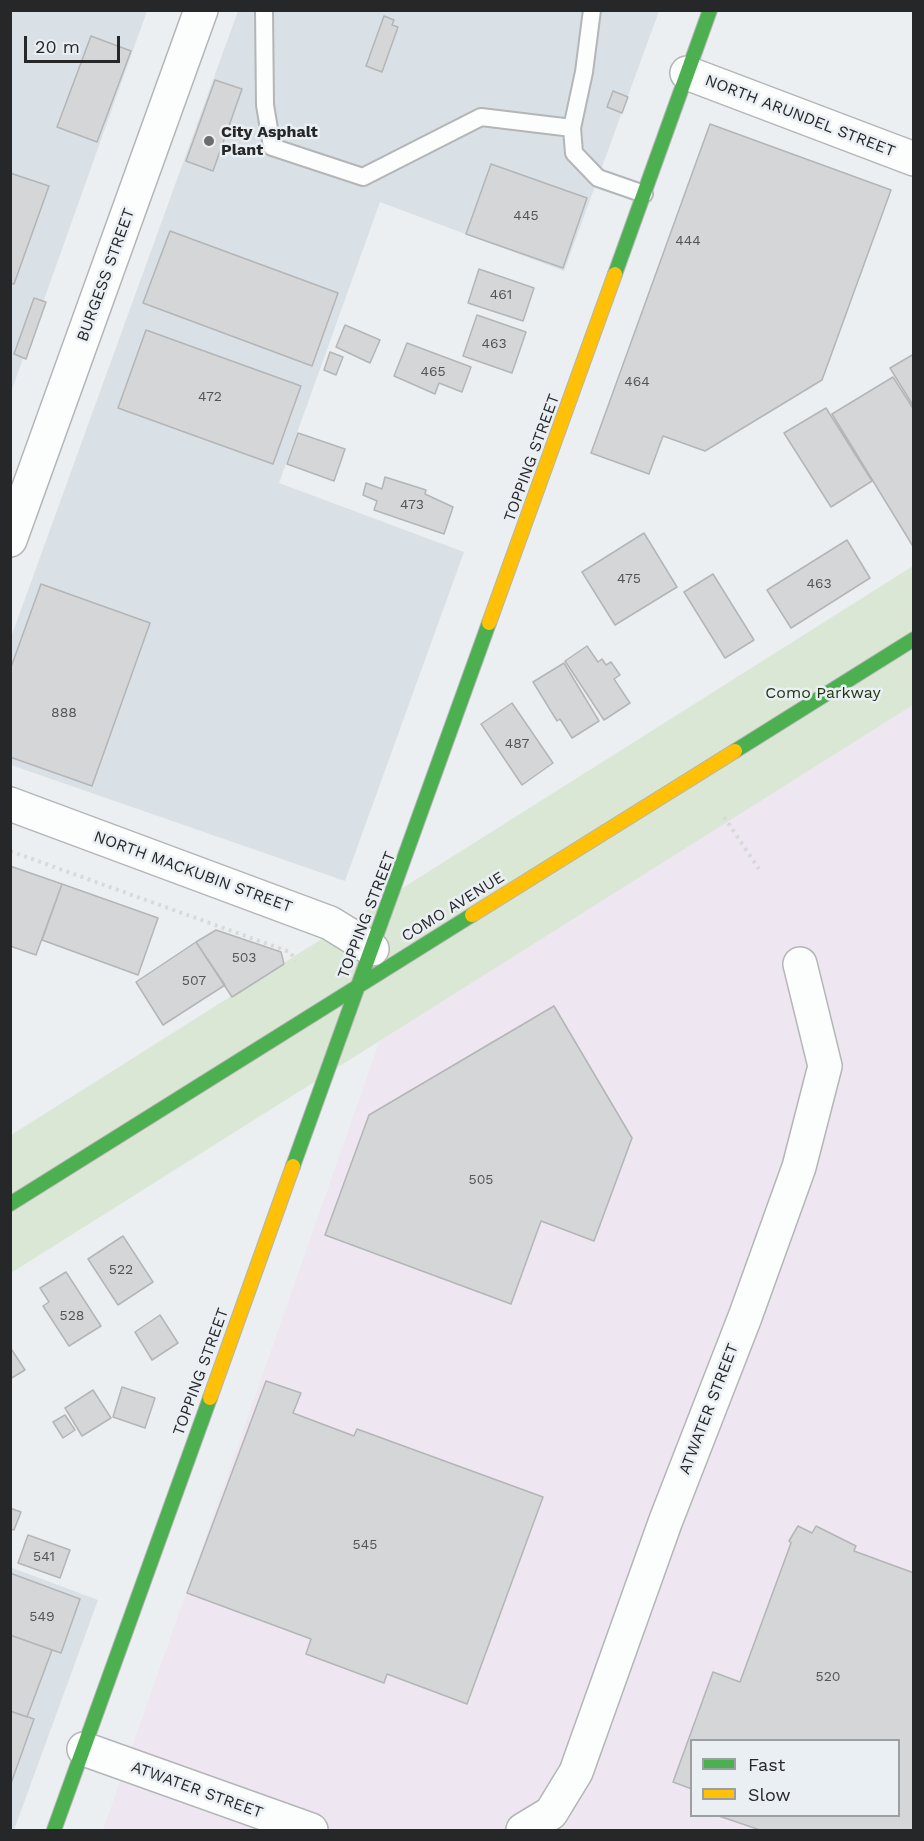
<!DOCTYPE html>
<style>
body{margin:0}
#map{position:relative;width:924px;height:1841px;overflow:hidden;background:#eceff1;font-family:"Work Sans",sans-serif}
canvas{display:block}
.frame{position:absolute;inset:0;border:12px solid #262729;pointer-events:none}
.legend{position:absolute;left:690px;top:1739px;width:210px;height:78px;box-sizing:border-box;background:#eaeff3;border:2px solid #9c9fa2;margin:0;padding:8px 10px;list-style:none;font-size:18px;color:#262729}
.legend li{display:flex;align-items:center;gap:12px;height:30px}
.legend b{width:30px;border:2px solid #9c9fa2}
.scale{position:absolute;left:24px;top:36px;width:96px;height:27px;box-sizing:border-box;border:3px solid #262729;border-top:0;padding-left:8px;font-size:18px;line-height:21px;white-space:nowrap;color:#262729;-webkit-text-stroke:4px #eaeff3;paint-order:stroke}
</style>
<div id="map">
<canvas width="924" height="1841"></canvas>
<div class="frame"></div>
<ul class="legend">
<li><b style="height:8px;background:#4caf50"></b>Fast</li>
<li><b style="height:8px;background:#ffc107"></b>Slow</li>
</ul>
<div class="scale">20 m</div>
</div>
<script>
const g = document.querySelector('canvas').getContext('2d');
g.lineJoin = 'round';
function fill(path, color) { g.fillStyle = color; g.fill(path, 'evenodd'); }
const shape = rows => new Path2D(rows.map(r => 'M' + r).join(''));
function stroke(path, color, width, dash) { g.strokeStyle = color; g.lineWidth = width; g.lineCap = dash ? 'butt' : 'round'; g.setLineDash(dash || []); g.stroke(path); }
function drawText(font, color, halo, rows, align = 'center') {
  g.font = font + ' "Work Sans",sans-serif'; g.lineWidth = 5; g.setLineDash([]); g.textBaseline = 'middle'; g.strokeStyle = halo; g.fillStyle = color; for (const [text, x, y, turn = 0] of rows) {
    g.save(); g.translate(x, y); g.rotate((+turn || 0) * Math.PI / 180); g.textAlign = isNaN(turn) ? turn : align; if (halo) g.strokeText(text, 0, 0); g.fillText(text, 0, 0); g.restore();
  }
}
const commercial = shape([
 [913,705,913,1830,103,1830,380,1040],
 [692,1740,898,1740,898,1816,692,1816]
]);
const built = shape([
 [11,11,147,11,11,392],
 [238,11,659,11,564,271,380,202,279,483,464,552,345,881,11,765,10,640],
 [10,1567,98,1600,14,1830,10,1830]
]);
const green = shape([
 [913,566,913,705,11,1273,11,1135]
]);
const building = shape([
 [384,16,394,20,392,25,398,27,382,72,366,66,384,16],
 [91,36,131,51,97,142,57,127,91,36],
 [215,80,242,89,213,171,186,161,215,80],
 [613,91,628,97,622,113,607,107,613,91],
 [710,124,891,190,822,380,705,451,663,436,649,474,591,453,710,124],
 [491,164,587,198,563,268,466,234,491,164],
 [10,173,49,186,14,284,10,283,10,173],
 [170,231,338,293,312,366,143,303,170,231],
 [479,269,534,288,523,321,468,303,479,269],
 [34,298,46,302,26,359,14,354,34,298],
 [477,315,526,332,512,373,463,356,477,315],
 [345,325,380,340,370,363,336,347,345,325],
 [146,330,301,386,273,464,118,408,146,330],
 [407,343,471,367,462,392,439,383,435,394,394,376,407,343],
 [330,352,343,357,336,375,324,370,330,352],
 [914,354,914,407,890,368,914,354],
 [893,377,914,410,914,548,832,414,893,377],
 [826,408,872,481,831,507,784,433,826,408],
 [298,433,345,449,334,481,287,464,298,433],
 [385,477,426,490,425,494,453,507,444,534,374,510,377,501,363,495,366,483,382,489,385,477],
 [644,533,677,587,615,625,582,572,644,533],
 [847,540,870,578,791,628,767,590,847,540],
 [713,574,754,640,725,658,684,592,713,574],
 [41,584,150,623,92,786,10,757,10,670,41,584],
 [587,646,598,662,602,659,606,665,611,662,620,675,614,679,630,703,604,720,565,661,587,646],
 [564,663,599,721,572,738,560,719,557,721,533,682,564,663],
 [512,703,553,763,522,785,481,724,512,703],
 [10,866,62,884,36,955,10,946,10,866],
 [62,884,158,918,138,975,42,940,62,884],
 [216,930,281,952,284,964,232,997,196,942,216,930],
 [196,942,225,985,163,1025,136,982,196,942],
 [554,1006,632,1138,594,1241,541,1221,511,1304,325,1235,369,1115,554,1006],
 [123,1236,153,1282,118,1305,88,1259,123,1236],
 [66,1272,101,1326,69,1346,43,1306,49,1302,40,1288,66,1272],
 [160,1315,178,1343,152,1360,135,1332,160,1315],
 [10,1347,25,1370,10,1379,10,1347],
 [266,1381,301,1393,293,1413,354,1436,357,1429,543,1497,467,1704,387,1674,384,1683,306,1654,311,1639,187,1593,266,1381],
 [122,1387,155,1398,145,1428,113,1417,122,1387],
 [93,1390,111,1418,82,1436,65,1408,93,1390],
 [65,1415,75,1430,63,1438,53,1422,65,1415],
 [10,1508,21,1512,14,1530,10,1529,10,1508],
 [798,1526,812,1533,816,1526,856,1546,854,1551,914,1573,914,1830,760,1830,719,1816,898,1816,898,1740,692,1740,692,1789,673,1782,713,1672,740,1682,791,1543,789,1541,798,1526],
 [28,1535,70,1550,60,1578,18,1563,28,1535],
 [10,1573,80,1599,61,1653,10,1635,10,1573],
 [10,1635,52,1650,27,1717,10,1711,10,1635],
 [10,1711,34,1719,10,1786,10,1711]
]);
const path = shape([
 [724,817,759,869],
 [10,851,290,952,296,961]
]);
const lane = shape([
 [264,10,265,105,272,147,363,177,481,117,572,128],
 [592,10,584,72,572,128,574,153,598,178,644,194]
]);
const street = shape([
 [687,73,914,159],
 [10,540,201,10],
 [10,804,330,923,372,949],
 [84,1749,311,1830],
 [523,1830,551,1813,576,1772,666,1520,745,1317,799,1167,825,1066,800,964]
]);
const fast = shape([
 [615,274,710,10],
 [735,751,914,639],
 [293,1166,489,623],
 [10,1204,472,915],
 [54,1830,210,1398]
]);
const slow = shape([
 [489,623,615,274],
 [472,915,735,751],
 [210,1398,293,1166]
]);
const markers = [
 [209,141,6,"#6b6d6f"]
];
const numberNames = [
 ["445",526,216],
 ["444",688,241],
 ["461",501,295],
 ["463",494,344],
 ["465",433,372],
 ["464",637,382],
 ["472",210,397],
 ["473",412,505],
 ["475",629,579],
 ["463",819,584],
 ["888",64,713],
 ["487",517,744],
 ["503",244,958],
 ["507",194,981],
 ["505",481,1180],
 ["522",121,1270],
 ["528",72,1316],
 ["545",365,1545],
 ["541",44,1557],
 ["549",42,1617],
 ["520",828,1677]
];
const streetNames = [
 ["NORTH ARUNDEL STREET",800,116,21],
 ["BURGESS STREET",106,275,-70],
 ["TOPPING STREET",532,458,-70],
 ["NORTH MACKUBIN STREET",193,872,20],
 ["COMO AVENUE",453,907,-32],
 ["TOPPING STREET",367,915,-69],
 ["TOPPING STREET",201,1372,-70],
 ["ATWATER STREET",709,1409,-69],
 ["ATWATER STREET",197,1790,20]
];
const poiNames = [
 ["City Asphalt",221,132],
 ["Plant",221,150]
];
const parkNames = [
 ["Como Parkway",823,693]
];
fill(commercial, '#eee6f0');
fill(built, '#d9e0e6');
fill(green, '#dbe7d5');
fill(building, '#d4d6d8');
stroke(building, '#b3b5b6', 1.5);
stroke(lane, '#b3b5b6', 20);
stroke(street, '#b3b5b6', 36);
stroke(fast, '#b3b5b6', 16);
stroke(slow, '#b3b5b6', 16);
stroke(path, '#d8d9da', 4, [3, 4.5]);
stroke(lane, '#fcfdfd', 16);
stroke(street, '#fcfdfd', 33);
stroke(fast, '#4caf50', 14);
stroke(slow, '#ffc107', 14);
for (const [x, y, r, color] of markers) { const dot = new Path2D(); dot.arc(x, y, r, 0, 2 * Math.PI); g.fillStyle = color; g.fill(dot); stroke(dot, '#eaeff3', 2); }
drawText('14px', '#535456', null, numberNames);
drawText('16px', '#262729', '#eaeff3', streetNames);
drawText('bold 16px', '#262729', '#eaeff3', poiNames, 'left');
drawText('16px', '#1f320c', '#eaeff3', parkNames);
</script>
